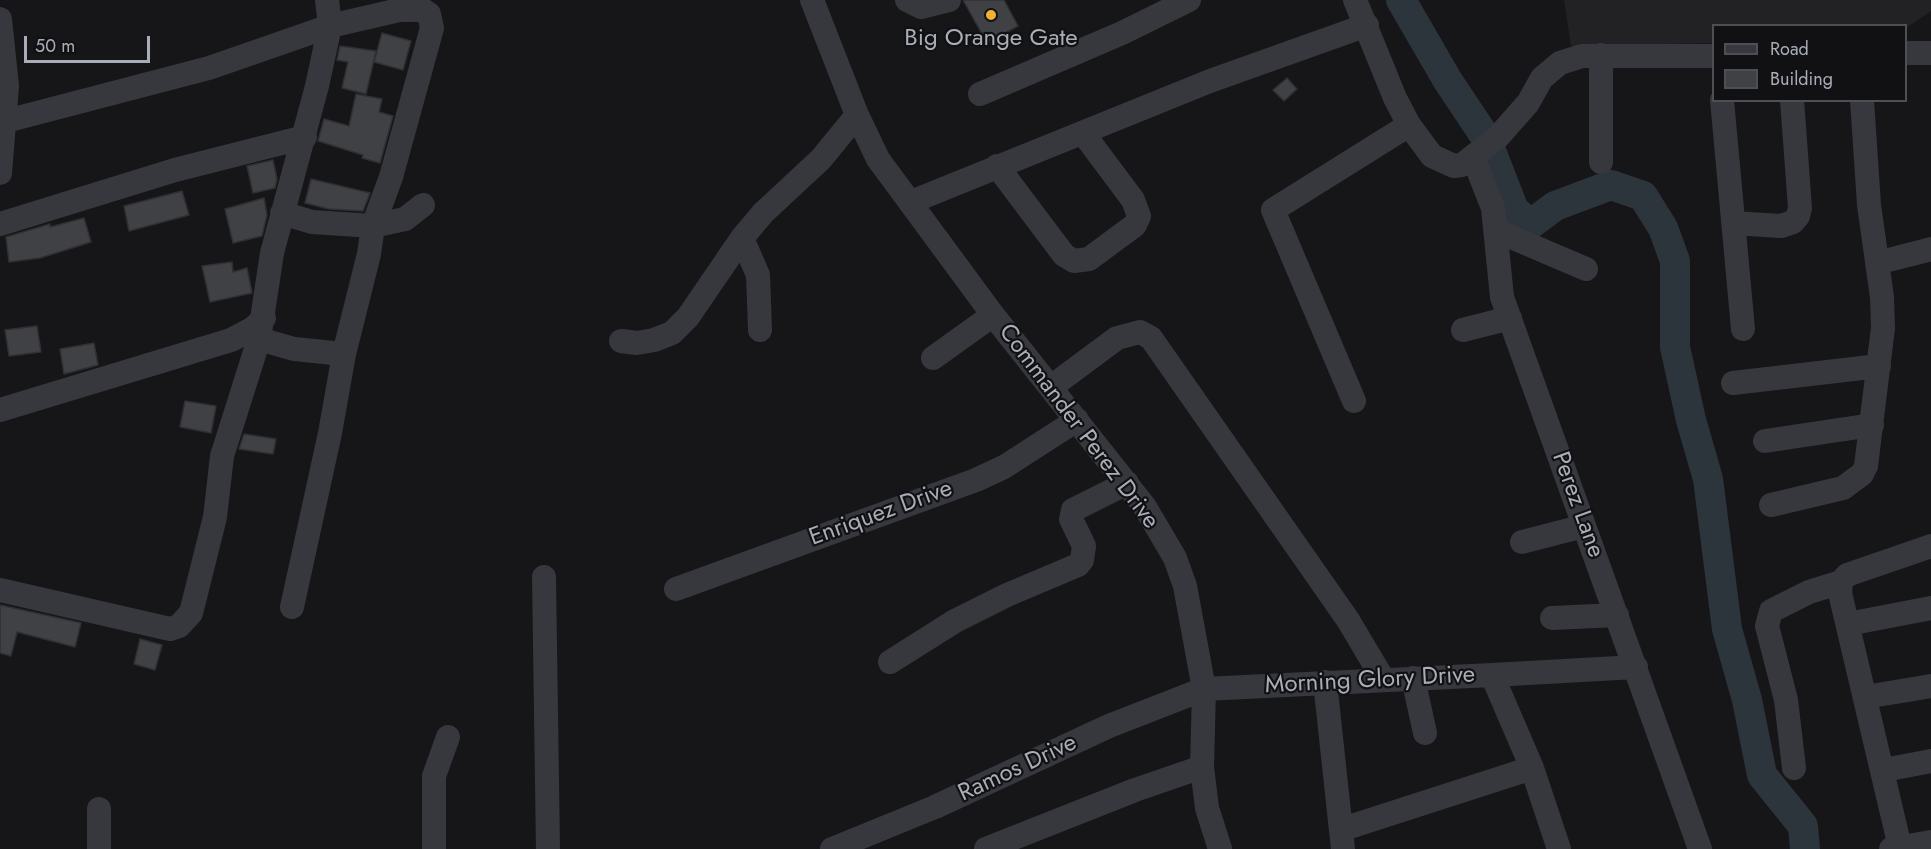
<!DOCTYPE html>
<style>
body{margin:0}
#map{position:relative;width:1931px;height:849px;overflow:hidden;background:#161618;font-family:Jost,sans-serif}
canvas{display:block}
.legend{position:absolute;left:1712px;top:24px;width:195px;height:78px;box-sizing:border-box;background:#111113;border:2px solid #4d4f55;margin:0;padding:8px 10px;list-style:none;font-size:18px;color:#a8adb8}
.legend li{display:flex;align-items:center;gap:12px;height:30px}
.legend b{width:30px;border:2px solid #4d4f55}
.scale{position:absolute;left:24px;top:36px;width:126px;height:27px;box-sizing:border-box;border:3px solid #a8adb8;border-top:0;padding-left:8px;font-size:18px;line-height:21px;white-space:nowrap;color:#a8adb8;-webkit-text-stroke:4px #111113;paint-order:stroke}
</style>
<div id="map">
<canvas width="1931" height="849"></canvas>
<ul class="legend">
<li><b style="height:8px;background:#37383d"></b>Road</li>
<li><b style="height:16px;background:#404145"></b>Building</li>
</ul>
<div class="scale">50 m</div>
</div>
<script>
const g = document.querySelector('canvas').getContext('2d');
g.lineJoin = 'round';
function fill(path, color) { g.fillStyle = color; g.fill(path, 'evenodd'); }
const shape = rows => new Path2D(rows.map(r => 'M' + r).join(''));
function stroke(path, color, width, dash) { g.strokeStyle = color; g.lineWidth = width; g.lineCap = dash ? 'butt' : 'round'; g.setLineDash(dash || []); g.stroke(path); }
function drawText(font, color, halo, rows, align = 'center') {
  g.font = font + ' Jost,sans-serif'; g.lineWidth = 4.5; g.setLineDash([]); g.textBaseline = 'middle'; g.strokeStyle = halo; g.fillStyle = color; for (const [text, x, y, turn = 0] of rows) {
    g.save(); g.translate(x, y); g.rotate((+turn || 0) * Math.PI / 180); g.textAlign = isNaN(turn) ? turn : align; if (halo) g.strokeText(text, 0, 0); g.fillText(text, 0, 0); g.restore();
  }
}
const built = shape([
 [1564,0,1931,0,1931,11,1906,28,1906,26,1714,26,1713,43,1571,46]
]);
const river = shape([
 [1401,0,1448,81,1486,138,1514,210,1531,224,1555,206,1611,185,1643,196,1663,228,1675,261,1675,347,1691,420,1708,479,1727,629,1747,700,1762,775,1803,826,1805,849]
]);
const building = shape([
 [963,0,1004,0,1018,26,987,43,963,0],
 [382,33,411,41,403,70,374,62,382,33],
 [340,46,376,51,366,94,342,88,348,62,337,60,340,46],
 [1287,78,1297,89,1284,101,1273,90,1287,78],
 [356,94,382,99,379,112,393,116,380,163,362,158,363,155,318,141,324,119,349,126,356,94],
 [273,160,277,179,275,188,253,193,247,166,273,160],
 [311,179,370,193,363,211,329,209,305,203,311,179],
 [182,191,189,215,129,231,124,206,182,191],
 [264,198,267,215,262,236,233,243,225,209,264,198],
 [84,218,91,242,40,258,9,262,6,237,50,224,50,227,84,218],
 [232,262,233,272,247,268,252,293,210,302,202,266,232,262],
 [37,326,41,352,9,356,5,330,37,326],
 [94,343,98,365,64,374,60,349,94,343],
 [185,401,216,406,211,433,180,427,185,401],
 [244,434,276,439,273,454,239,449,244,434],
 [0,605,81,623,75,647,17,632,11,656,0,653,0,605],
 [140,639,162,645,155,670,134,664,140,639]
]);
const minor = shape([
 [812,0,857,115,878,159,993,315,1145,507,1175,558,1185,586,1204,689,1202,767,1207,808,1220,849],
 [907,0,921,7,949,0],
 [1355,0,1395,98,1409,125,1432,156,1454,166,1462,165,1498,137,1528,103,1542,78,1560,63,1582,56,1714,56],
 [0,19,7,86,0,173],
 [1906,53,1931,53],
 [1601,55,1601,162],
 [980,94,1122,33,1189,0],
 [1722,100,1743,329],
 [6,121,209,68,330,26,399,10,423,10,429,14,432,28,391,177,373,226],
 [1473,157,1493,208,1502,297,1700,849],
 [997,166,1064,255,1074,261,1089,259,1135,225,1139,216,1133,200,1083,133],
 [911,202,1210,81,1367,25],
 [1733,223,1781,226,1793,222,1798,216,1800,208,1792,100],
 [0,224,175,170,305,137],
 [373,226,405,219,423,205],
 [1497,231,1586,269],
 [742,238,758,275,760,330],
 [1877,263,1931,249],
 [1463,330,1510,318],
 [259,339,294,349,344,354,369,254,373,226,312,222,282,213],
 [621,341,637,343,654,340,672,333,688,317,742,238,763,213,821,159,857,115],
 [933,358,993,315],
 [1733,383,1879,366],
 [1051,387,1117,338,1140,332,1151,338,1348,620,1383,679],
 [1354,401,1273,210,1409,125],
 [0,410,231,340,252,329,264,318],
 [1765,441,1872,425],
 [1771,505,1843,488,1862,474,1866,466,1883,328,1882,297,1869,205,1862,100],
 [1522,542,1584,526],
 [544,577,548,849],
 [676,589,976,480,1004,467,1077,420],
 [0,590,170,629,179,626,191,613,215,517,222,456,259,339,272,253,317,86,330,26,327,0],
 [292,607,330,433,344,354],
 [1552,618,1617,615],
 [1848,624,1931,608],
 [890,662,955,621,1007,595,1078,565,1082,560,1084,546,1071,519,1073,510,1127,483],
 [1492,675,1636,667],
 [1413,678,1425,733],
 [1325,682,1343,849],
 [1865,697,1931,686],
 [1794,768,1786,700,1767,626,1771,611,1809,592,1841,582],
 [1884,770,1931,761],
 [99,809,99,849],
 [1343,829,1532,768],
 [1900,847,1840,593,1841,582,1847,575,1931,546],
 [434,849,434,776,448,737],
 [832,849,935,807,1109,726,1204,689,1492,675,1532,768,1559,849],
 [986,849,1135,790,1202,767],
 [1891,849,1931,842]
]);
const markers = [
 [991,15,6,"#f2b134"]
];
const poiNames = [
 ["Big Orange Gate",991,39]
];
const streetNames = [
 ["Commander Perez Drive",1078,427,53],
 ["Perez Lane",1577,505,70],
 ["Enriquez Drive",881,514,-20],
 ["Morning Glory Drive",1370,681,-3],
 ["Ramos Drive",1018,769,-25]
];
fill(built, '#222225');
stroke(river, '#2c353c', 30);
fill(building, '#404145');
stroke(building, '#303034', 1.5);
stroke(minor, '#37383d', 24);
for (const [x, y, r, color] of markers) { const dot = new Path2D(); dot.arc(x, y, r, 0, 2 * Math.PI); g.fillStyle = color; g.fill(dot); stroke(dot, '#111113', 2); }
drawText('24px', '#a8adb8', '#111113', poiNames);
drawText('24px', '#a8adb8', '#111113', streetNames);
</script>
